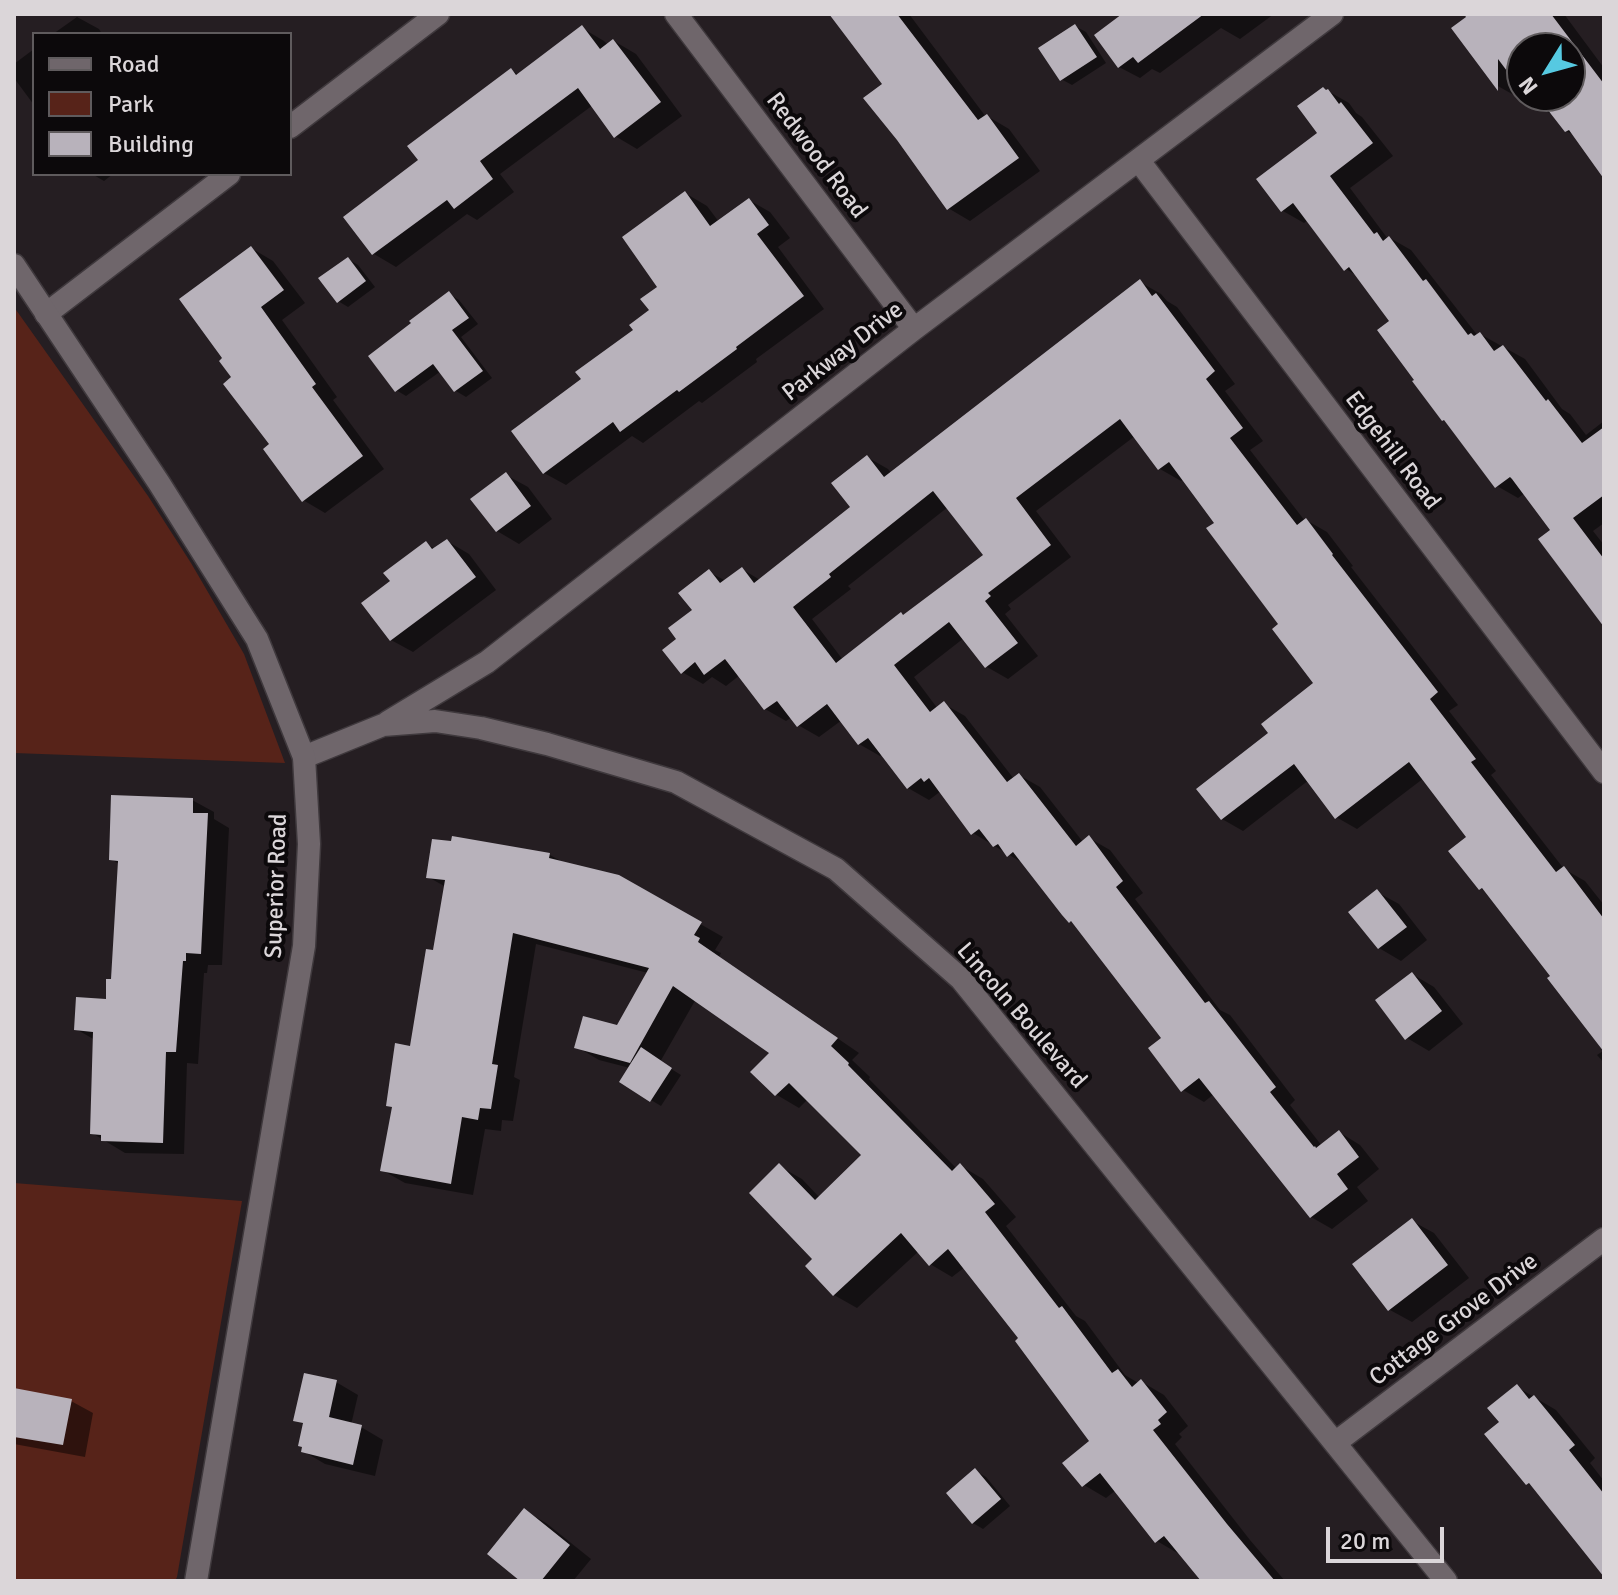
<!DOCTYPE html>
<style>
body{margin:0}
#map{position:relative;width:1618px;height:1595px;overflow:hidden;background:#251e22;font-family:Signika,sans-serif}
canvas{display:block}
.frame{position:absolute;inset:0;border:16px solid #dbd6d9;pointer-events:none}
.legend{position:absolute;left:32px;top:32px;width:260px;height:144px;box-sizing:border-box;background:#0c090b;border:2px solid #5f5b5d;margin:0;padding:10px 14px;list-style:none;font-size:24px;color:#dbd6d9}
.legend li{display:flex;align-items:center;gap:16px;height:40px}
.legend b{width:40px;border:2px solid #5f5b5d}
.north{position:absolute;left:1506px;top:32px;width:80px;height:80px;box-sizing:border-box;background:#0c090b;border:2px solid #5f5b5d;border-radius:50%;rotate:233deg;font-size:22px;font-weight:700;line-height:32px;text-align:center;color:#dbd6d9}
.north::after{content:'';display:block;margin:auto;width:28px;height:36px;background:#56c9e1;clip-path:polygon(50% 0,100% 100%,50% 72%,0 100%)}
.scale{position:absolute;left:1326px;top:1527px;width:118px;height:36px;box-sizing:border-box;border:4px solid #dbd6d9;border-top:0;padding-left:10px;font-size:24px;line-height:28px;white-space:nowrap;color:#dbd6d9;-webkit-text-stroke:6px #0c090b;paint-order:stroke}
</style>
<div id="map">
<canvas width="1618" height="1595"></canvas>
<div class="frame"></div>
<ul class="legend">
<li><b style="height:10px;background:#6f666b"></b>Road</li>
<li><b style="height:22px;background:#572319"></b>Park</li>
<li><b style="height:22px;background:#b8b2bb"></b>Building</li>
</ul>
<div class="north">N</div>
<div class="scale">20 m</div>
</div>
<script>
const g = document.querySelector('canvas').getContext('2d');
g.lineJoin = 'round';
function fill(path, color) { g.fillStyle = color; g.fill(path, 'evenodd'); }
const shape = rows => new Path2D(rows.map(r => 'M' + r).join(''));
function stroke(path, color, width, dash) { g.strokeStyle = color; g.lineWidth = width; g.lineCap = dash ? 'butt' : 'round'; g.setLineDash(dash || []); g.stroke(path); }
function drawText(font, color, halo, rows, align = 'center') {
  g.font = font + ' Signika,sans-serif'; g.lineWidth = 8; g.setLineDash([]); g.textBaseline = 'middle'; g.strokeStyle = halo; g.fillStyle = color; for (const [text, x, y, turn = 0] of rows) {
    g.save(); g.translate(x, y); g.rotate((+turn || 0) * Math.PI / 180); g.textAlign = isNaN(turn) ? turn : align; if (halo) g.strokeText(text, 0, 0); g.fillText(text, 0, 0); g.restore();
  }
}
const green = shape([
 [14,307,148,496,191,563,244,654,285,763,14,753],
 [14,1183,242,1201,177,1577,175,1581,14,1581]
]);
const shadow = shape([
 [832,14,909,14,986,117,987,116,1009,129,1040,171,970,221,948,208,885,85],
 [1125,14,1274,14,1240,39,1221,28,1160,73,1152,69,1140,78,1119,67],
 [1474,14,1564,14,1604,68,1604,176,1576,136,1566,131,1555,116,1535,105,1528,96,1570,96,1570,48,1522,48,1522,96,1526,96,1521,99,1496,85],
 [77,17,99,29,102,34,53,34],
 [1075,26,1086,32,1106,63,1072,85,1061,79],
 [582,28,604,41,608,45,614,41,636,54,682,116,637,149,615,136,593,105,500,174,514,192,477,220,467,214,396,267,374,254,346,217,421,161,511,70,519,75],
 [34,49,34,105,14,78,14,64],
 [1328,91,1349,103,1356,113,1362,117,1393,156,1350,188,1388,239,1390,238,1411,250,1478,336,1480,334,1525,359,1562,409,1570,414,1586,435,1604,421,1604,523,1593,531,1604,545,1604,625,1553,530,1525,493,1518,498,1497,486,1392,321,1359,277,1346,269,1308,220,1304,223,1283,211,1259,179,1319,133],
 [92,174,113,174,104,181],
 [685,193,707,206,719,222,749,200,770,212,790,238,778,247,824,309,756,359,757,362,702,403,699,401,643,443,632,436,566,485,544,473,635,330,652,311],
 [251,248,273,261,305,303,282,320,337,397,333,400,384,469,325,513,303,500,234,378],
 [348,259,358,265,375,287,348,307,338,301],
 [1140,282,1161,294,1167,301,1177,307,1235,384,1225,391,1263,441,1250,450,1305,521,1306,520,1327,532,1353,566,1351,567,1458,705,1449,711,1496,771,1491,775,1564,869,1585,881,1604,905,1604,1063,1597,1055,1603,1051,1553,977,1488,893,1480,888,1469,837,1424,778,1357,829,1336,817,1309,780,1243,831,1222,819,1271,734,1316,684,1281,624,1217,523,1184,479,1181,481,1160,469,1135,436,1036,511,1071,557,1008,605,1011,609,1005,614,1038,656,1008,679,987,667,964,638,914,677,938,709,944,704,965,716,1014,779,1019,775,1040,787,1083,842,1089,838,1110,850,1143,893,1135,899,1220,1010,1230,1015,1295,1100,1290,1105,1322,1146,1339,1132,1360,1145,1379,1169,1357,1187,1368,1201,1332,1229,1311,1217,1214,1094,1204,1102,1183,1090,1164,1038,1077,925,1070,921,1026,865,973,833,941,791,929,800,908,788,883,754,880,756,859,744,842,720,819,737,798,725,792,717,786,721,765,709,740,675,726,686,712,677,703,684,682,672,679,639,695,611,709,572,726,581,742,569,760,580,852,508,867,457,888,469,892,474],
 [948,507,986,556,843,660,812,619,851,589,848,586],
 [449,294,459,300,478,324,461,337,492,378,466,397,456,391,441,371,406,396,396,390],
 [506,475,528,487,552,519,519,544,497,531],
 [447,541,469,554,496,590,413,652,391,640,426,544,436,549],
 [192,800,214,812,214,819,229,828,222,965,208,965,207,973,204,973,198,1064,187,1063,184,1154,125,1153,92,1133,95,1040,76,1029,108,1001,113,981,119,864,111,859],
 [550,855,566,864,618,877,723,937,715,950,721,953,719,957,859,1053,852,1060,870,1077,869,1079,957,1169,961,1166,983,1179,1016,1217,1006,1226,1076,1316,1085,1321,1125,1375,1140,1384,1142,1382,1164,1395,1188,1426,1179,1434,1182,1437,1175,1444,1250,1540,1285,1581,1204,1581,1179,1554,1157,1541,1116,1490,1106,1498,1084,1485,1092,1442,1020,1339,965,1267,952,1277,930,1264,919,1251,857,1308,834,1295,815,1259,779,1166,802,1179,820,1198,864,1155,808,1099,799,1108,777,1095,753,1072,772,1052,696,999,660,1062,681,1075,661,1106,651,1100,630,1068,599,1060,577,1047,618,1027,648,973,536,944,514,1077,520,1080,513,1121,502,1120,501,1131,485,1129,473,1195,405,1183,382,1170,394,1108,388,1105,412,1048,434,952,446,887,428,877],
 [1377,892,1399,904,1427,940,1401,961,1379,948],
 [1412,974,1434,987,1463,1024,1429,1051,1407,1038],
 [1412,1221,1434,1233,1469,1278,1412,1322,1390,1310],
 [336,1382,358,1395,351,1425,361,1427,383,1440,375,1476,325,1464,303,1451,305,1425,296,1420],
 [1517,1387,1556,1410,1595,1458,1590,1463,1604,1481,1604,1575,1536,1488,1527,1483,1502,1422],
 [14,1390,71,1401,93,1413,85,1457,14,1444],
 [976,1471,986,1477,1010,1506,983,1529,973,1523],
 [525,1511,546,1523,591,1559,573,1581,523,1581]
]);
const building = shape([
 [829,14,897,14,978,120,987,114,1019,158,947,210,897,140,863,98,882,84],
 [1122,14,1204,14,1138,63,1133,57,1118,68,1094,35],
 [1464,14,1551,14,1604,84,1604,179,1569,130,1565,132,1537,96,1570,96,1570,48,1522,48,1522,91,1498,59,1498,91,1451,28,1466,17],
 [1075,24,1097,57,1060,81,1038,48],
 [582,25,600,49,613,39,661,102,614,138,578,88,480,161,493,179,454,209,447,200,372,255,343,217,418,160,407,146,511,68,516,75],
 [1323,87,1326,90,1328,89,1339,104,1341,102,1373,143,1330,176,1374,234,1377,232,1383,241,1389,236,1423,281,1426,279,1468,335,1471,333,1474,336,1480,332,1494,351,1503,345,1546,401,1548,399,1582,443,1604,427,1604,495,1573,518,1604,559,1604,627,1538,539,1550,530,1512,479,1510,477,1495,488,1444,420,1442,421,1412,381,1414,380,1377,330,1389,321,1349,267,1344,271,1293,203,1281,212,1256,179,1317,133,1297,106],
 [685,191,710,226,749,198,769,225,757,234,804,296,736,347,737,349,679,392,677,390,620,432,613,422,543,474,511,431,581,379,575,372,633,330,629,325,649,310,640,299,657,287,622,237],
 [251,246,284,290,261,307,316,384,312,387,363,456,302,502,263,449,269,444,223,384,231,377,219,361,222,358,179,299],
 [348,257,366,281,337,303,318,278],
 [1140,279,1152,296,1156,293,1215,371,1206,379,1243,428,1230,438,1297,525,1306,518,1333,554,1332,555,1438,692,1430,699,1476,759,1471,762,1556,872,1564,866,1604,919,1604,1052,1547,978,1550,976,1482,888,1479,890,1448,851,1466,837,1409,762,1335,819,1294,764,1221,820,1196,789,1268,733,1261,724,1313,683,1272,629,1278,624,1206,528,1214,523,1169,462,1158,470,1120,419,1016,498,1051,545,988,593,991,596,985,601,1018,643,985,668,949,622,894,665,930,712,944,701,1007,782,1019,773,1076,846,1089,835,1123,881,1116,887,1205,1003,1209,1001,1276,1087,1270,1092,1314,1147,1315,1146,1316,1148,1339,1130,1359,1157,1337,1174,1348,1189,1310,1218,1199,1078,1181,1092,1148,1048,1161,1038,1071,921,1069,923,1062,915,1013,852,1007,857,998,844,993,847,979,829,971,835,929,778,924,782,921,778,907,789,868,738,858,745,827,704,797,727,777,701,764,710,725,659,704,675,695,662,681,674,662,650,676,639,668,628,692,610,678,593,709,569,720,583,742,567,754,583,850,507,831,483,867,455,884,477],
 [933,491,983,555,903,615,901,612,836,663,793,607,831,577,829,574],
 [449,291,469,318,452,330,483,371,454,392,433,364,395,392,368,356,411,323,409,321],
 [506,472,531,506,496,532,470,499],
 [447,539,476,577,390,641,361,603,390,581,383,573,426,541,432,549],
 [111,795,193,798,193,813,208,813,201,954,186,953,186,961,183,961,176,1052,166,1052,163,1143,101,1141,101,1135,90,1134,93,1032,74,1030,76,997,106,999,106,979,111,979,118,861,109,860],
 [452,836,550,853,549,858,619,875,702,922,694,935,700,938,698,942,838,1038,831,1046,849,1063,848,1065,952,1171,960,1163,995,1204,985,1212,1059,1308,1062,1306,1112,1373,1118,1369,1132,1387,1141,1379,1167,1412,1158,1420,1161,1424,1153,1430,1227,1524,1275,1581,1201,1581,1164,1536,1155,1543,1100,1473,1082,1487,1062,1463,1089,1441,1015,1341,1018,1338,948,1249,929,1266,901,1233,833,1296,805,1266,812,1259,749,1193,779,1163,815,1200,861,1155,789,1083,775,1096,750,1072,769,1053,673,986,630,1063,574,1048,583,1016,617,1025,649,968,513,933,492,1064,498,1065,491,1109,480,1108,478,1120,462,1117,451,1184,380,1171,392,1107,386,1106,395,1043,410,1046,426,949,433,950,445,880,426,878,432,839,451,841],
 [1377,889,1407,927,1378,949,1348,912],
 [1412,972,1442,1011,1405,1040,1375,1000],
 [641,1047,672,1068,650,1102,619,1082],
 [1412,1218,1448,1265,1388,1311,1352,1264],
 [304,1373,337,1380,329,1417,362,1425,353,1465,301,1452,302,1447,298,1446,303,1423,293,1421],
 [1517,1384,1529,1399,1534,1395,1575,1445,1569,1450,1604,1494,1604,1577,1529,1483,1526,1485,1484,1434,1499,1422,1487,1408],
 [14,1388,72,1399,63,1445,14,1437],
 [975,1468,1001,1499,972,1524,946,1493],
 [524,1508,570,1545,541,1581,520,1581,487,1554]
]);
const minor = shape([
 [676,14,914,329],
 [290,127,438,14],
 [1139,161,1604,772],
 [46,314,229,174],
 [388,722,487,662,914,329,1332,14],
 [304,757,383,725,435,721,481,728,547,744,676,782,836,869,961,979,1446,1581],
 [1335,1443,1604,1239]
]);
const tertiary = shape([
 [14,265,159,483,257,639,304,757,309,844,304,946,196,1581]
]);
const streetNames = [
 ["Redwood Road",816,156,53],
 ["Parkway Drive",843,352,-38],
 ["Edgehill Road",1392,451,53],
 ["Superior Road",277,886,-88],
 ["Lincoln Boulevard",1021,1016,49],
 ["Cottage Grove Drive",1454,1320,-37]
];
fill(green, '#572319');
fill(shadow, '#0007');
fill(building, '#b8b2bb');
stroke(minor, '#3f393d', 25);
stroke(tertiary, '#3f393d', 25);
stroke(minor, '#6f666b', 22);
stroke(tertiary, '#6f666b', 22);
drawText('24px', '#dbd6d9', '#0c090b', streetNames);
</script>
